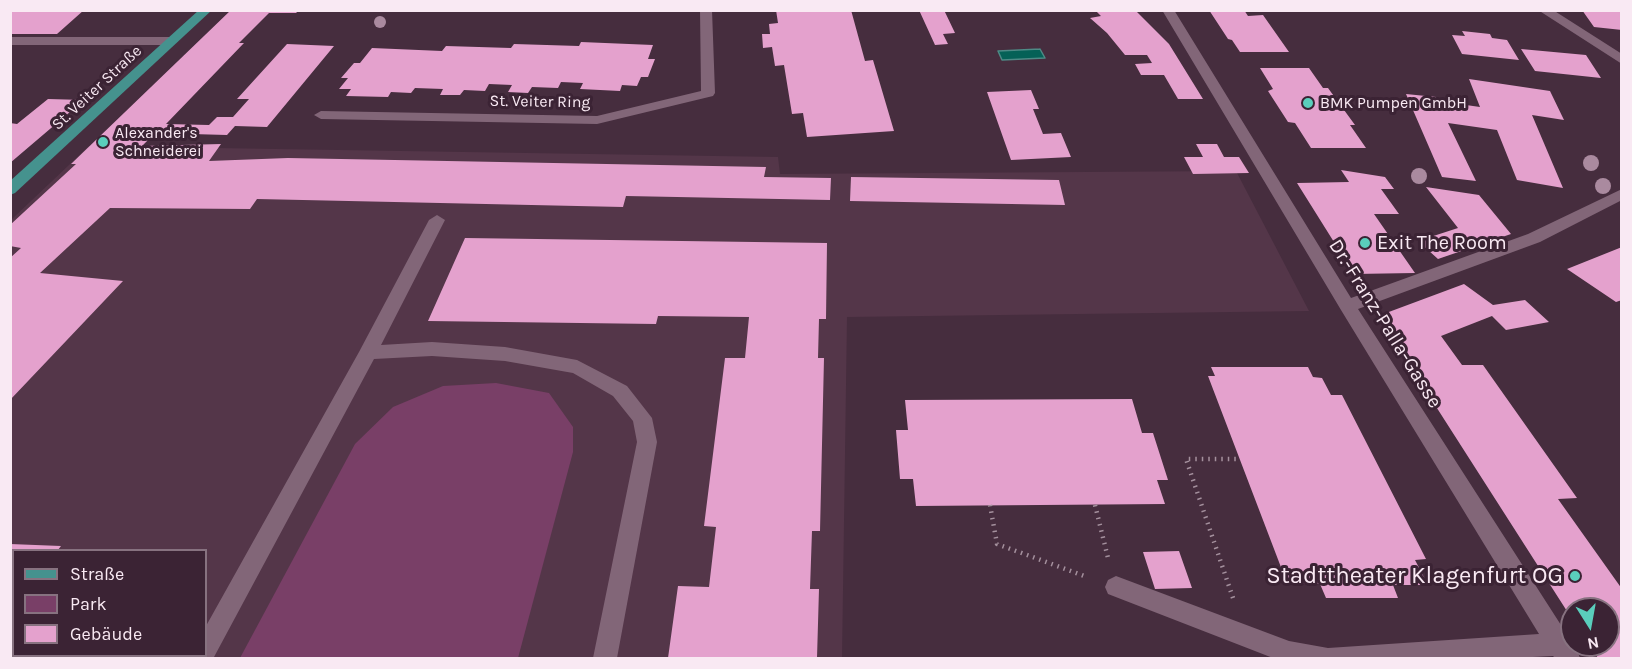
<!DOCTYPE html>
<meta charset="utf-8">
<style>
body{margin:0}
#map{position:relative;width:1632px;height:669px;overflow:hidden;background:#462d3e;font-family:Karla,sans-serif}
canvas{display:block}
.frame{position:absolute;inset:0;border:12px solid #f9e9f3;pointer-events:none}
.legend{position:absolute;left:12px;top:549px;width:195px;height:108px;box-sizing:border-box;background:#3b2334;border:2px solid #877280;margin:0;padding:8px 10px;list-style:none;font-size:18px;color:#f9e9f3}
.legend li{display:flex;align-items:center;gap:12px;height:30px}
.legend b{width:30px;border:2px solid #877280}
.north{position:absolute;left:1560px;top:597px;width:60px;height:60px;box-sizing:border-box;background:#3b2334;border:2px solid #877280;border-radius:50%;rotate:169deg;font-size:16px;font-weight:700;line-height:24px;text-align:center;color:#f9e9f3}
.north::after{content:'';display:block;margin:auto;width:21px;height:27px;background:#5acebc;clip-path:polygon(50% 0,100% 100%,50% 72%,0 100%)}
</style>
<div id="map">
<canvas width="1632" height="669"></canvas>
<div class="frame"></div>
<ul class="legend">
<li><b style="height:8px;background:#45928e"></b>Straße</li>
<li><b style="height:16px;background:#793f67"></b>Park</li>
<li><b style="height:16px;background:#e4a1cd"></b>Gebäude</li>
</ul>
<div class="north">N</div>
</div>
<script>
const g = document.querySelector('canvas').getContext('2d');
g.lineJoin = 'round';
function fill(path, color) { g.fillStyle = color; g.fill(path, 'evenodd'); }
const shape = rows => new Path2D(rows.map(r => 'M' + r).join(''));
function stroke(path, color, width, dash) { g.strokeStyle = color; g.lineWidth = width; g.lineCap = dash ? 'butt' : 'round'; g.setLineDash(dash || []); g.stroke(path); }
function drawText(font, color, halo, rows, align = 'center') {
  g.font = font + ' Karla,sans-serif'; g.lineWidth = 6; g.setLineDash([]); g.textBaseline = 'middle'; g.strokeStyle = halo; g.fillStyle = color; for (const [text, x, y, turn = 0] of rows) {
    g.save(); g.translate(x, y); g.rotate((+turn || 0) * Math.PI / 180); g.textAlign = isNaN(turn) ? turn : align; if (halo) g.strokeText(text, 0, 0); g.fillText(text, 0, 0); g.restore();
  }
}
const built = shape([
 [89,146,778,157,780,174,1236,171,1309,311,847,317,842,658,117,658,119,656,206,656,206,550,14,550,13,589,11,589,11,220]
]);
const green = shape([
 [496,383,549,393,573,427,573,452,518,658,240,658,355,444,393,407,443,386]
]);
const water = shape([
 [1040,49,1045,58,1002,60,998,51,1040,49]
]);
const building = shape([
 [10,10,84,10,57,34,10,34],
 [231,10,299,10,296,13,269,13,239,43,244,43,166,124,209,125,217,117,233,117,249,99,237,99,287,44,334,46,267,127,235,126,227,135,155,133,142,146,221,144,209,161,288,158,766,167,764,177,831,178,830,200,626,196,623,207,257,199,250,209,110,208,40,273,123,281,10,400,10,258,21,248,10,246,10,225,76,164,71,164],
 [776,10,851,10,865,61,873,60,894,131,807,137,803,113,792,114,784,65,775,66,772,47,763,48,762,34,770,34,769,24,778,23],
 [919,10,944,10,955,33,943,34,948,44,935,45],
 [1095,10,1135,10,1169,44,1203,99,1178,99,1164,75,1141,75,1135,64,1152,63,1147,55,1125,55,1107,33,1090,18,1101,16],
 [1209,10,1244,10,1248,16,1263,15,1289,52,1240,52,1232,40,1228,39],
 [1582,10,1622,10,1622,30,1594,27],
 [1462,31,1490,34,1492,38,1507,40,1519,60,1462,54,1452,35,1465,36],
 [581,42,653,45,648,59,655,59,648,77,641,77,637,86,622,85,620,91,580,89,583,83,561,82,558,88,532,87,528,93,508,92,512,85,489,84,485,91,464,90,460,95,440,95,443,89,415,88,411,93,391,92,388,97,346,96,351,89,339,89,348,78,341,78,354,63,360,63,372,48,442,51,446,46,511,48,514,44,579,46],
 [1521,49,1586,55,1601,78,1535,71],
 [1260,68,1309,68,1323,88,1328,88,1355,125,1350,125,1366,148,1311,148,1295,123,1288,122,1268,91,1273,89],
 [1469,79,1550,91,1564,120,1532,115,1563,188,1517,180,1497,130,1448,123,1476,181,1442,177,1406,94,1436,97,1438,101,1480,107],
 [1031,90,1039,109,1033,109,1043,134,1061,133,1071,157,1011,160,987,92],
 [48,99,84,100,10,163,10,123,17,124],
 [1196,144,1217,144,1224,157,1239,157,1249,173,1193,174,1184,157,1203,157],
 [1341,170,1385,177,1394,189,1381,189,1399,214,1374,214,1415,273,1354,274,1297,183,1349,182],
 [851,177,1059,180,1065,205,850,201],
 [1426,187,1479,195,1511,234,1438,259,1418,241,1458,228],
 [465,238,827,243,826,319,819,319,818,358,824,358,820,531,812,531,810,589,819,589,817,658,668,658,678,586,709,587,716,527,704,526,725,358,745,358,749,317,658,316,656,324,428,321],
 [1622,247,1622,300,1616,302,1567,269],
 [1464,284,1493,305,1525,300,1549,322,1506,330,1492,316,1441,336,1462,365,1483,365,1577,498,1558,499,1622,589,1622,658,1598,658,1589,645,1608,645,1608,609,1572,609,1572,619,1378,316],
 [1211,367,1308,367,1313,377,1322,378,1331,395,1342,395,1426,559,1415,560,1428,585,1393,585,1398,598,1326,598,1320,584,1287,583,1208,376,1215,376],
 [1132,399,1142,433,1153,433,1168,480,1157,480,1165,504,916,506,913,479,900,479,896,430,908,430,905,400],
 [10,544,61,546,58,550,14,550,14,587,10,587],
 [1179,551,1192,588,1155,589,1143,552]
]);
const path = shape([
 [990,505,997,544,1087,577],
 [1095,505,1108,558],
 [1233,598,1186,459,1240,459]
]);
const minor = shape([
 [700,10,712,10,715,93,713,96,597,124,321,119,314,115,321,111,597,116,701,91,700,10],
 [1162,10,1174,10,1351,298,1528,234,1622,189,1622,200,1540,242,1358,309,1577,650,1580,658,1555,658,1553,656,1513,658,1273,658,1108,594,1105,587,1108,580,1116,576,1289,641,1328,648,1539,634,1341,310,1162,10],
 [1538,10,1553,10,1622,54,1622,64,1538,10],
 [10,37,172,37,178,41,172,45,10,45,10,37],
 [437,215,445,220,381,345,432,342,505,347,577,360,627,386,652,418,657,442,617,658,593,658,637,442,633,421,613,396,573,373,505,361,432,356,374,359,214,657,198,657,197,656,206,656,206,626,359,352,429,220,437,215]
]);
const major = shape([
 [199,10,212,10,15,193,10,195,10,181,199,10]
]);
const trees = [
 [380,22,6],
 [1591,163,8],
 [1419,176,8],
 [1603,186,8]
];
const markers = [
 [1308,103,6,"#5acebc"],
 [103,142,6,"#5acebc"],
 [1365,243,6,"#5acebc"],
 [1575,576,6,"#5acebc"]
];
const farStreetnames = [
 ["St. Veiter Straße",97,88,-43],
 ["St. Veiter Ring",540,102,1]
];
const farPoinames = [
 ["BMK Pumpen GmbH",1320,103],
 ["Alexander's",115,133],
 ["Schneiderei",115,151]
];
const poiNames = [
 ["Exit The Room",1377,243]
];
const streetNames = [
 ["Dr.-Franz-Palla-Gasse",1385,324,58]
];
const nearPoinames = [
 ["Stadttheater Klagenfurt OG",1563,576]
];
fill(built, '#543649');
fill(green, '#793f67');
fill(water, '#056157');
stroke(water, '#4e8a86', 1.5);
fill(building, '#e4a1cd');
stroke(path, '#a4909d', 4.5, [1.5, 5]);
fill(minor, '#826678');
fill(major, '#45928e');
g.fillStyle = '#aa8a9f';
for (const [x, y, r] of trees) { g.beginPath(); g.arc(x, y, r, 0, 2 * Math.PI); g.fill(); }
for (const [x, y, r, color] of markers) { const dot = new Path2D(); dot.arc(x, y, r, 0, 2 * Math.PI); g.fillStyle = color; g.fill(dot); stroke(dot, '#3b2334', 2); }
drawText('16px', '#f9e9f3', '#3b2334', farStreetnames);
drawText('16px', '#f9e9f3', '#3b2334', farPoinames, 'left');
drawText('20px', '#f9e9f3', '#3b2334', poiNames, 'left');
drawText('20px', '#f9e9f3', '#3b2334', streetNames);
drawText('24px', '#f9e9f3', '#3b2334', nearPoinames, 'right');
</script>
